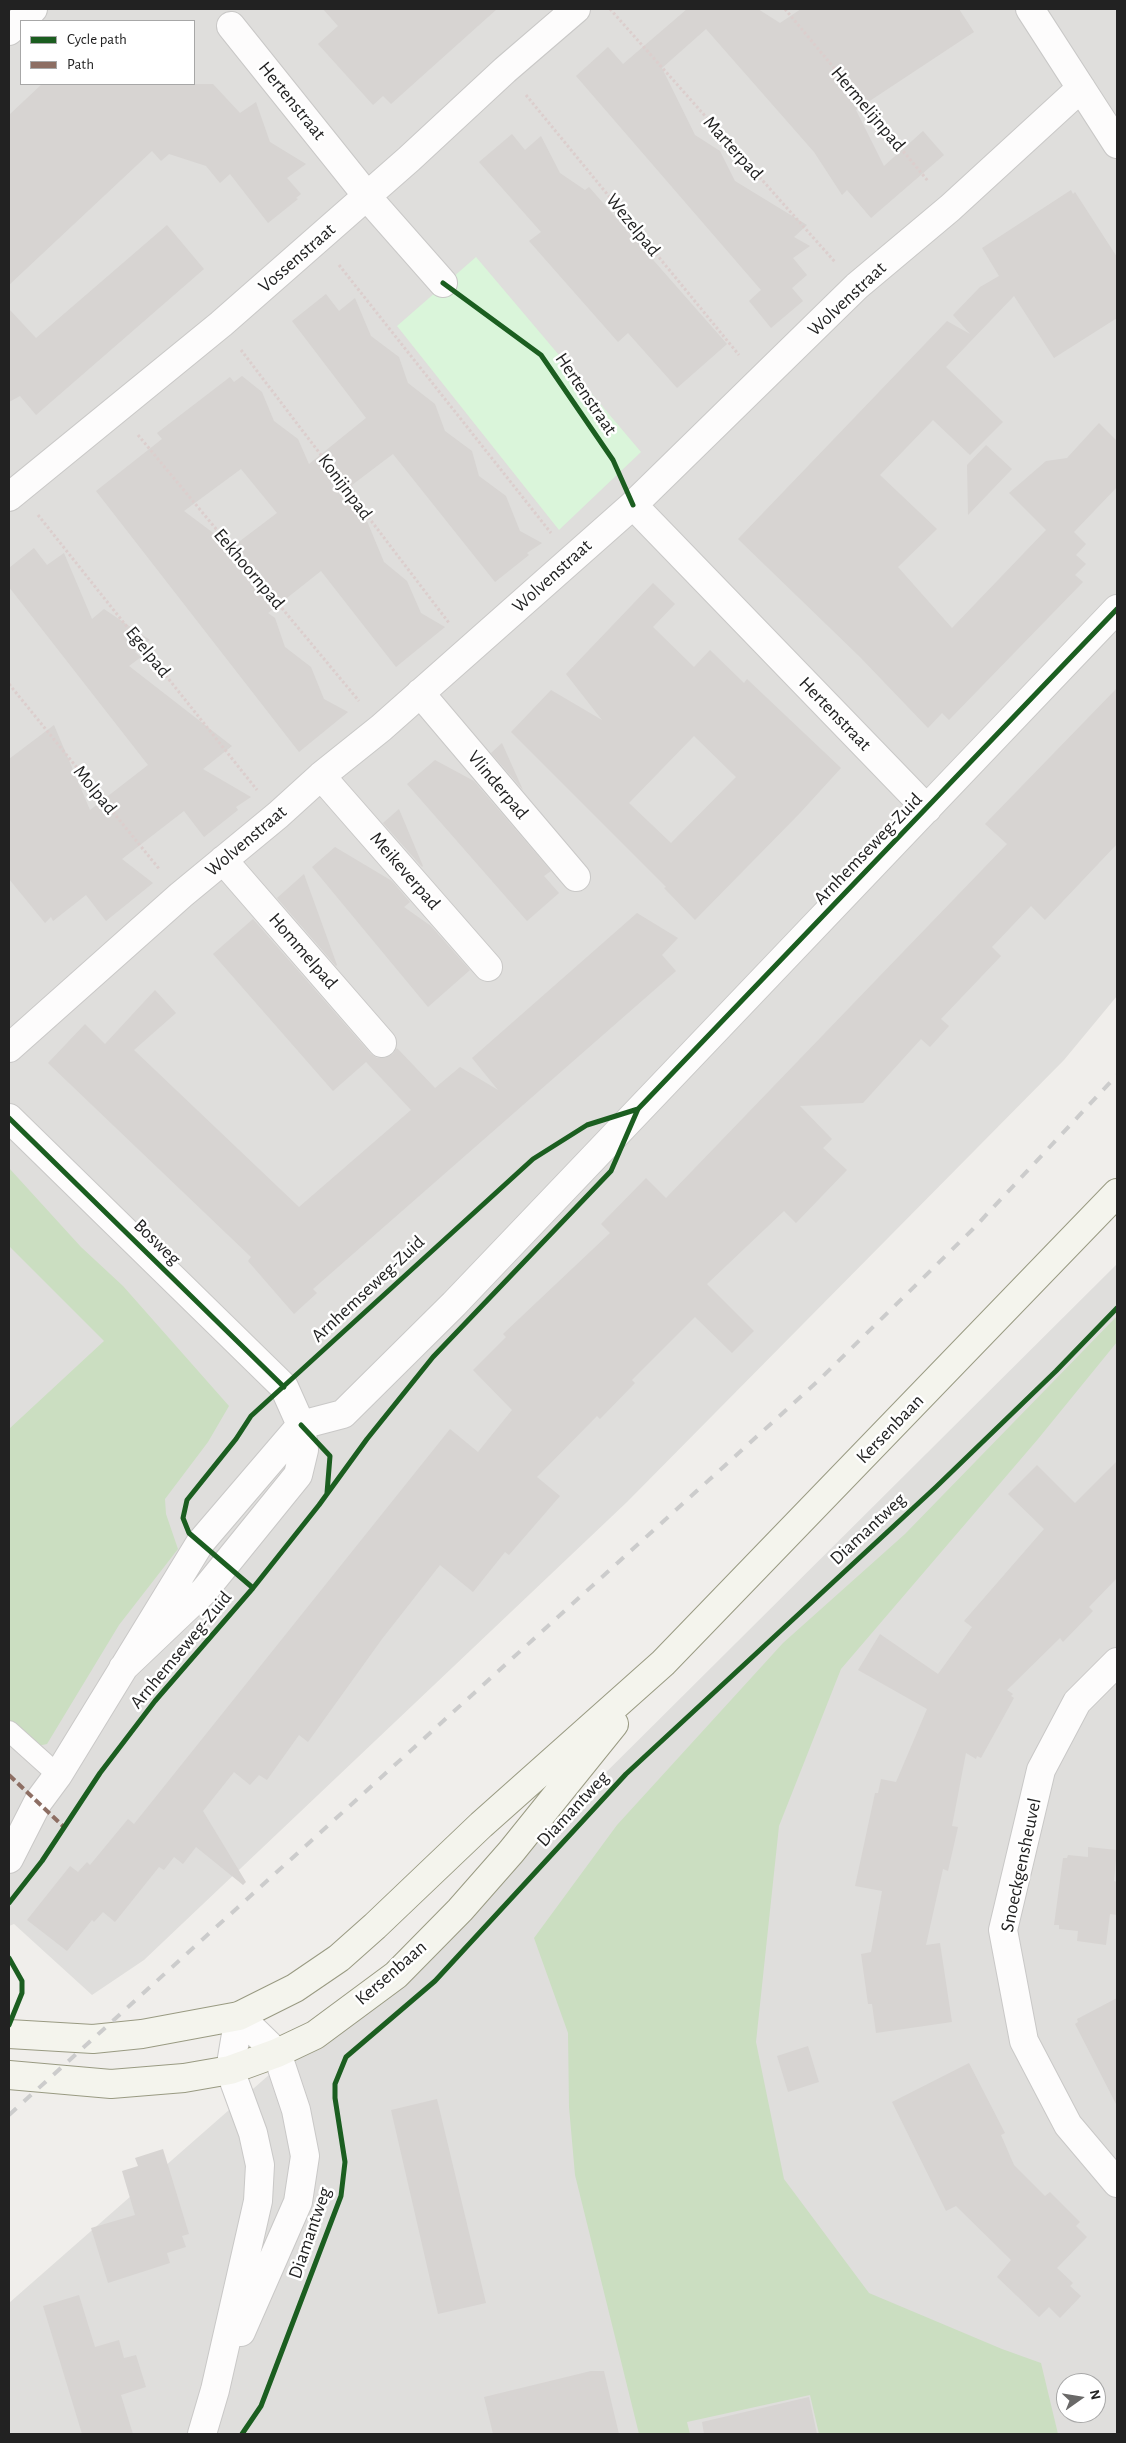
<!DOCTYPE html>
<style>
body{margin:0}
#map{position:relative;width:1126px;height:2443px;overflow:hidden;background:#f0eeeb;font-family:"Alegreya Sans",sans-serif}
canvas{display:block}
.frame{position:absolute;inset:0;border:10px solid #222;pointer-events:none}
.legend{position:absolute;left:20px;top:20px;width:175px;height:65px;box-sizing:border-box;background:#fff;border:1px solid #a7a7a7;margin:0;padding:6px 9px;list-style:none;font-size:15px;color:#222}
.legend li{display:flex;align-items:center;gap:10px;height:25px}
.legend b{width:25px;border:1px solid #a7a7a7}
.north{position:absolute;left:1056px;top:2373px;width:50px;height:50px;box-sizing:border-box;background:#fff;border:1px solid #a7a7a7;border-radius:50%;rotate:77deg;font-size:14px;font-weight:700;line-height:20px;text-align:center;color:#222}
.north::after{content:'';display:block;margin:auto;width:18px;height:22px;background:#6a6968;clip-path:polygon(50% 0,100% 100%,50% 72%,0 100%)}
</style>
<div id="map">
<canvas width="1126" height="2443"></canvas>
<div class="frame"></div>
<ul class="legend">
<li><b style="height:6px;background:#1b5e20"></b>Cycle path</li>
<li><b style="height:6px;background:#8d6e63"></b>Path</li>
</ul>
<div class="north">N</div>
</div>
<script>
const g = document.querySelector('canvas').getContext('2d');
g.lineJoin = 'round';
function fill(path, color) { g.fillStyle = color; g.fill(path, 'evenodd'); }
const shape = rows => new Path2D(rows.map(r => 'M' + r).join(''));
function stroke(path, color, width, dash) { g.strokeStyle = color; g.lineWidth = width; g.lineCap = dash ? 'butt' : 'round'; g.setLineDash(dash || []); g.stroke(path); }
function drawText(font, color, halo, rows, align = 'center') {
  g.font = font + ' "Alegreya Sans",sans-serif'; g.lineWidth = 5; g.setLineDash([]); g.textBaseline = 'middle'; g.strokeStyle = halo; g.fillStyle = color; for (const [text, x, y, turn = 0] of rows) {
    g.save(); g.translate(x, y); g.rotate((+turn || 0) * Math.PI / 180); g.textAlign = isNaN(turn) ? turn : align; if (halo) g.strokeText(text, 0, 0); g.fillText(text, 0, 0); g.restore();
  }
}
const residential = shape([
 [9,9,1117,9,1117,996,1064,1060,627,1502,144,1960,92,1995,14,1924,9,1926],
 [21,21,194,21,194,84,21,84],
 [1117,1264,1117,2434,9,2434,9,2303,547,1831],
 [1066,2383,1096,2383,1096,2413,1066,2413]
]);
const forest = shape([
 [9,1168,81,1247,123,1286,229,1406,208,1442,165,1499,166,1514,178,1549,119,1625,47,1744,24,1749,9,1734,9,1429,104,1341,9,1246],
 [1117,1316,1117,1342,1038,1439,841,1669,779,1826,756,2042,784,2179,869,2293,1002,2349,1041,2363,1058,2434,819,2434,810,2395,687,2422,690,2434,639,2434,575,2175,569,2107,568,2033,534,1938,617,1825,783,1643,905,1534]
]);
const park = shape([
 [476,257,641,452,559,530,397,326]
]);
const building = shape([
 [323,9,497,9,391,104,383,96,373,105,318,44,338,26],
 [687,9,758,9,780,23,801,9,959,9,974,32,856,110,884,166,923,131,944,155,871,218,847,190,842,195,814,152,706,29,662,68,695,135,720,151,735,181,807,225,794,237,810,246,793,258,807,275,792,288,803,301,771,328,749,301,761,290,576,76,608,47,623,64],
 [42,84,213,84,240,113,256,102,270,142,306,164,287,178,301,194,296,198,298,199,268,223,230,174,220,183,206,166,169,154,161,161,152,151,9,285,9,115],
 [512,134,525,150,541,136,560,173,585,190,589,187,727,344,677,388,628,333,618,342,529,241,541,232,479,162],
 [1071,190,1073,194,1075,192,1117,257,1117,318,1054,358,1014,296,946,367,1003,422,970,455,933,420,880,475,937,529,898,567,952,628,1046,530,1009,493,1046,461,1067,458,1099,423,1117,441,1117,487,1074,532,1086,544,1076,555,1086,564,1075,575,1083,582,949,720,942,713,928,728,860,657,738,539,947,321,970,334,953,315,980,287,999,276,982,248],
 [167,225,204,269,36,415,20,396,9,402,9,309,36,338],
 [326,294,339,311,355,298,371,336,399,357,408,383,435,404,445,431,472,451,479,476,506,496,520,531,542,543,527,553,529,555,495,582,393,454,352,485,384,562,407,581,421,613,445,627,396,667,321,571,268,613,275,618,285,647,311,667,324,699,348,712,299,752,96,491,162,439,157,433,230,377,234,382,242,376,262,392,274,421,298,439,309,464,366,418,292,321],
 [241,469,277,513,232,547,184,511],
 [986,445,1012,469,968,515,967,465],
 [34,548,47,565,64,553,92,619,104,609,150,640,135,652,141,657,129,666,232,746,203,769,251,797,236,807,238,810,204,837,184,811,122,859,153,883,106,921,86,895,53,921,51,917,45,923,9,879,9,759,54,725,90,810,148,765,9,587,9,568],
 [653,583,675,604,653,627,694,667,710,650,744,683,747,679,841,768,800,813,695,920,664,888,666,887,511,732,551,690,602,720,566,674],
 [694,736,736,777,671,843,629,803],
 [1117,688,1117,844,1045,920,1031,906,992,947,1001,956,941,1019,949,1026,930,1047,921,1039,863,1103,800,1106,832,1139,823,1148,847,1170,796,1223,784,1211,707,1284,754,1331,732,1353,695,1317,632,1380,635,1383,600,1419,597,1416,537,1477,560,1496,509,1555,505,1552,473,1592,440,1565,382,1639,308,1742,299,1735,267,1780,259,1775,250,1785,234,1772,203,1811,246,1882,243,1885,196,1847,183,1864,174,1857,164,1870,159,1867,115,1922,103,1912,94,1922,92,1920,67,1951,27,1920,70,1866,78,1872,87,1862,90,1865,128,1819,134,1824,450,1429,478,1452,512,1410,473,1370,506,1337,503,1334,610,1233,601,1224,646,1178,666,1198,1007,844,985,824],
 [502,743,523,790,491,753],
 [435,760,474,781,551,871,544,876,559,893,527,921,407,784],
 [399,809,423,866,422,867,383,823],
 [335,847,392,881,410,902,404,907,431,926,470,970,428,1007,312,867],
 [304,874,337,965,336,966,277,898],
 [637,913,678,938,662,955,676,971,313,1289,317,1293,294,1314,248,1261,251,1257,48,1063,85,1024,105,1044,155,990,176,1013,134,1050,299,1207,411,1110,366,1062,333,1091,213,954,253,919,371,1054,377,1058,385,1058,393,1054,397,1048,435,1088,460,1067,498,1090,472,1058],
 [1117,1461,1117,1578,1089,1607,1093,1611,1063,1642,1060,1638,1007,1690,1013,1694,1011,1696,1014,1698,981,1758,977,1756,976,1759,966,1753,952,1826,958,1827,948,1871,943,1869,926,1945,940,1943,952,2022,876,2033,872,2004,868,2004,861,1954,871,1952,882,1891,855,1886,875,1793,878,1793,881,1779,896,1782,927,1709,858,1670,880,1634,938,1674,972,1627,964,1621,1044,1529,1008,1494,1037,1465,1075,1503],
 [1088,1847,1117,1850,1114,1881,1117,1882,1117,1915,1110,1914,1106,1945,1077,1941,1078,1931,1059,1929,1059,1925,1054,1925,1063,1858,1067,1858,1068,1855,1088,1857],
 [1117,1998,1117,2106,1075,2024,1078,2022,1077,2019],
 [808,2046,819,2082,788,2092,777,2056],
 [969,2063,1005,2133,1001,2135,1014,2165,1045,2196,1050,2192,1080,2222,1076,2226,1087,2237,1057,2268,1073,2283,1070,2286,1081,2296,1060,2318,1049,2307,1039,2317,997,2277,1011,2260,956,2206,946,2211,892,2102],
 [437,2099,486,2303,438,2314,391,2110],
 [163,2149,189,2234,182,2236,186,2247,167,2253,170,2263,108,2283,91,2228,135,2215,122,2171,138,2166,135,2158],
 [79,2295,95,2347,119,2340,124,2358,136,2355,146,2387,121,2395,133,2434,82,2434,43,2306],
 [591,2371,604,2371,619,2434,493,2434,484,2397],
 [809,2397,817,2434,704,2434,702,2422]
]);
const path = shape([
 [610,9,835,262],
 [785,9,928,181],
 [526,95,739,355],
 [339,265,551,533],
 [241,350,449,623],
 [138,435,359,701],
 [38,515,257,790],
 [9,684,160,870]
]);
const service = shape([
 [9,1731,58,1775]
]);
const minor = shape([
 [1030,9,1117,144],
 [231,26,376,207,443,283],
 [9,31,33,9],
 [9,497,221,324,409,159,505,70,576,9],
 [633,505,927,809],
 [420,693,576,877],
 [321,776,488,967],
 [223,860,382,1043],
 [9,1048,181,895,278,815,321,776,381,728,633,505,857,286,950,208,1081,88],
 [301,1425,343,1414,454,1304,1117,609],
 [1117,1662,1077,1702,1041,1770,1003,1930,1024,2041,1068,2125,1117,2183],
 [239,2016,277,2053,296,2110,305,2156,298,2202,241,2332],
 [202,2434,215,2390,258,2201,260,2165,253,2133,230,2070,239,2016]
]);
const tertiary = shape([
 [9,1118,284,1387,301,1425,304,1450,298,1475,204,1591,123,1668],
 [9,1859,38,1802,58,1775,200,1543,301,1425]
]);
const secondary = shape([
 [9,2034,93,2039,142,2034,239,2016,295,1988,339,1958,375,1926,481,1825,663,1663,1117,1193],
 [9,2075,111,2084,184,2078,230,2070,277,2053,315,2035,396,1975,460,1910,511,1852,614,1724]
]);
const rail = shape([
 [9,2115,818,1381,973,1229,1117,1075]
]);
const quiet = shape([
 [9,1775,64,1827]
]);
const cycleway = shape([
 [443,283,541,355,613,460,633,505],
 [9,1118,284,1387],
 [301,1425,330,1456,327,1493],
 [253,1588,189,1533,183,1518,187,1500,236,1439,251,1416,533,1159,587,1125,638,1109],
 [9,1903,42,1861,100,1773,155,1701,253,1588,319,1505,367,1439,433,1357,611,1171,638,1109,1117,609],
 [9,1958,22,1981,22,1993,9,2025],
 [242,2434,261,2406,341,2196,345,2162,335,2098,335,2084,346,2057,435,1981,626,1774,936,1487,1056,1371,1117,1308]
]);
const streetNames = [
 ["Hertenstraat",292,101,51],
 ["Hermelijnpad",868,109,50],
 ["Marterpad",733,148,48],
 ["Wezelpad",633,225,51],
 ["Vossenstraat",297,258,-41],
 ["Wolvenstraat",847,299,-43],
 ["Hertenstraat",586,394,56],
 ["Konijnpad",345,487,53],
 ["Eekhoornpad",249,569,50],
 ["Wolvenstraat",552,576,-42],
 ["Egelpad",148,652,51],
 ["Hertenstraat",835,714,46],
 ["Vlinderpad",498,785,50],
 ["Molpad",95,790,51],
 ["Wolvenstraat",246,841,-40],
 ["Arnhemseweg-Zuid",868,849,-46],
 ["Meikeverpad",405,871,49],
 ["Hommelpad",303,951,49],
 ["Bosweg",157,1242,44],
 ["Arnhemseweg-Zuid",368,1289,-43],
 ["Kersenbaan",890,1429,-46],
 ["Diamantweg",868,1529,-43],
 ["Arnhemseweg-Zuid",181,1650,-50],
 ["Diamantweg",573,1809,-47],
 ["Snoeckgensheuvel",1021,1865,-78],
 ["Kersenbaan",391,1973,-41],
 ["Diamantweg",310,2233,-71]
];
fill(residential, '#dfdedc');
fill(forest, '#cbdec1');
fill(park, '#daf5da');
fill(building, '#d7d4d2');
stroke(service, '#c9c8c7', 22);
stroke(minor, '#c9c8c7', 30);
stroke(tertiary, '#c9c8c7', 30);
stroke(secondary, '#999a82', 30);
stroke(path, '#dccecd', 3, [2.5, 2.5]);
stroke(service, '#fdfcfc', 20);
stroke(minor, '#fdfcfc', 28);
stroke(tertiary, '#fdfcfc', 28);
stroke(secondary, '#f4f4ed', 28);
stroke(rail, '#ccc', 4, [10, 10]);
stroke(quiet, '#8d6e63', 4, [8, 4]);
stroke(cycleway, '#1b5e20', 5);
drawText('19px', '#222', '#fff', streetNames);
</script>
